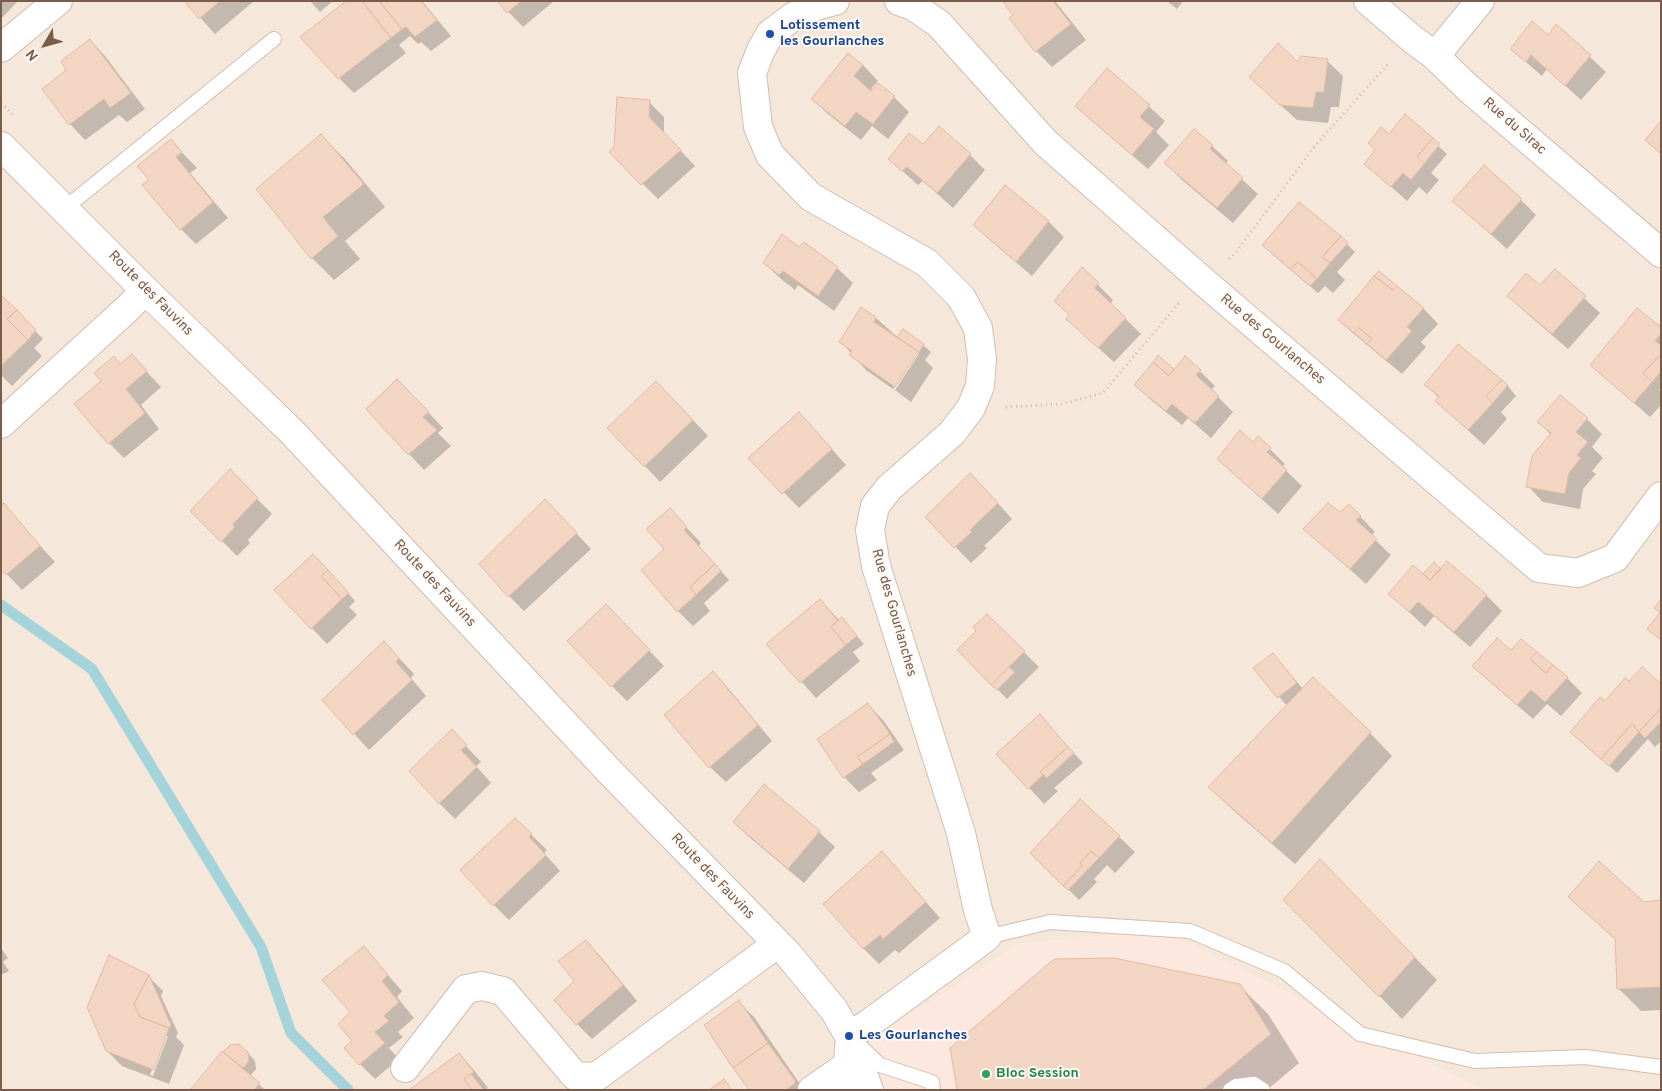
<!DOCTYPE html>
<style>
body{margin:0}
#map{position:relative;width:1662px;height:1091px;overflow:hidden;background:#fdf6ec;font-family:Overpass,sans-serif}
canvas{display:block}
.frame{position:absolute;inset:0;border:2px solid #7a5c4d;pointer-events:none}
.north{position:absolute;left:20px;top:20px;width:50px;height:50px;-webkit-text-stroke:4px #fffaf3;paint-order:stroke;rotate:232deg;font-size:14px;font-weight:700;line-height:20px;text-align:center;color:#7a5c4d}
.north::after{content:'';display:block;margin:auto;width:18px;height:22px;background:#7a5c4d;clip-path:polygon(50% 0,100% 100%,50% 72%,0 100%)}
</style>
<div id="map">
<canvas width="1662" height="1091"></canvas>
<div class="frame"></div>
<div class="north">N</div>
</div>
<script>
const g = document.querySelector('canvas').getContext('2d');
g.lineJoin = 'round';
function fill(path, color) { g.fillStyle = color; g.fill(path, 'evenodd'); }
const shape = rows => new Path2D(rows.map(r => 'M' + r).join(''));
function stroke(path, color, width, dash) { g.strokeStyle = color; g.lineWidth = width; g.lineCap = dash ? 'butt' : 'round'; g.setLineDash(dash || []); g.stroke(path); }
function drawText(font, color, halo, rows, align = 'center') {
  g.font = font + ' Overpass,sans-serif'; g.lineWidth = 4; g.setLineDash([]); g.textBaseline = 'middle'; g.strokeStyle = halo; g.fillStyle = color; for (const [text, x, y, turn = 0] of rows) {
    g.save(); g.translate(x, y); g.rotate((+turn || 0) * Math.PI / 180); g.textAlign = isNaN(turn) ? turn : align; if (halo) g.strokeText(text, 0, 0); g.fillText(text, 0, 0); g.restore();
  }
}
const residential = shape([
 [1,1,1661,1,1661,1090,1483,1090,1163,931,1020,944,884,1032,810,1090,1,1090]
]);
const commercial = shape([
 [1164,931,1483,1090,810,1090,884,1032,1020,944]
]);
const shadow = shape([
 [1,1,18,1,1,19],
 [185,1,254,1,215,34],
 [310,1,333,1,320,12],
 [348,1,422,1,451,36,431,51,421,42,418,44,410,36,399,45,406,53,354,93,339,78],
 [498,1,554,1,523,27],
 [1005,1,1055,1,1086,40,1052,67,1036,51,1011,18,1015,15],
 [1167,1,1183,1,1177,9],
 [1557,26,1606,72,1581,100,1547,69,1542,76,1511,49,1548,36],
 [90,40,105,56,145,109,127,122,119,115,85,140,70,124,68,70],
 [848,54,863,65,878,81,871,89,894,97,909,112,888,139,872,126,861,140,828,114,812,99],
 [1327,61,1343,76,1339,107,1331,107,1328,123,1297,120,1266,92,1299,64],
 [1107,69,1165,121,1156,132,1169,145,1148,169,1092,121,1076,106],
 [649,102,664,117,664,133,695,166,658,199,611,152],
 [1406,116,1447,154,1431,173,1439,180,1427,194,1419,187,1407,201,1366,164],
 [321,136,344,158,385,207,345,241,360,259,334,280,312,258],
 [171,141,197,168,190,173,228,218,196,244,181,229,151,180],
 [924,146,970,155,985,170,953,208,923,181,918,185,889,159],
 [1212,146,1228,161,1225,164,1258,194,1233,223,1181,179,1166,163],
 [1006,186,1049,222,1064,237,1032,276,990,240,974,225],
 [1521,200,1536,215,1507,249,1454,201],
 [1340,237,1355,252,1337,272,1345,280,1333,293,1325,286,1318,293,1279,260,1263,245],
 [804,243,837,268,853,283,834,311,798,285,795,290,780,278,764,263,800,249],
 [1082,269,1113,300,1110,304,1141,334,1114,362,1083,334,1070,316],
 [1555,271,1600,313,1568,349,1524,311,1508,296,1540,287],
 [1,296,43,339,34,348,42,356,12,386,1,375],
 [862,308,876,318,903,342,899,337,923,345,931,352,925,360,933,368,911,402,895,390,919,354,916,354,893,389,866,370,840,341],
 [1423,308,1438,324,1421,342,1426,347,1402,374,1355,335,1339,320],
 [1661,329,1661,388,1659,390,1661,393,1661,405,1650,417,1591,365],
 [1459,346,1508,386,1516,396,1501,412,1507,419,1484,445,1436,401,1439,398,1426,385],
 [132,356,161,387,141,405,159,429,124,458,109,443,121,365],
 [1158,357,1174,371,1200,371,1215,386,1211,390,1233,412,1211,438,1188,418,1182,425,1151,400,1136,385],
 [413,396,443,428,438,433,451,446,424,470,368,409],
 [672,398,708,436,660,482,645,466],
 [1587,419,1602,434,1592,447,1603,458,1592,471,1596,474,1583,489,1580,509,1543,502,1528,486,1551,435,1539,422],
 [814,429,846,465,799,508,750,458],
 [1253,443,1270,449,1285,464,1282,467,1302,486,1278,514,1218,459],
 [230,471,272,514,248,540,250,543,237,556,192,511],
 [986,490,1012,519,984,546,987,548,971,563,927,517],
 [3,505,55,562,22,590,1,568],
 [1349,505,1375,532,1371,536,1391,555,1366,584,1305,529,1341,514],
 [670,510,701,543,699,546,729,580,704,603,710,611,693,626,678,611,666,549],
 [560,516,591,549,524,611,509,596],
 [1441,570,1486,595,1502,611,1470,647,1434,616,1425,627,1390,594,1424,576],
 [342,586,355,601,349,607,357,615,327,644,276,590],
 [820,600,840,621,842,619,864,644,853,652,860,661,816,698,768,644],
 [987,616,1039,667,1007,699,959,650,978,631],
 [621,621,664,666,627,701,612,686],
 [1273,654,1303,689,1370,733,1392,756,1295,864,1233,810,1210,787,1287,706,1255,669],
 [399,658,414,674,411,678,426,696,369,750,323,700],
 [1474,666,1567,678,1582,693,1561,716,1547,704,1533,719,1489,681],
 [713,673,728,688,772,741,726,782,710,767,666,715],
 [1629,683,1661,686,1661,741,1655,747,1648,739,1617,773,1572,731],
 [868,705,883,720,904,750,871,773,877,780,859,792,844,777],
 [1040,716,1083,763,1054,788,1058,791,1044,804,998,754],
 [452,731,481,762,476,766,491,783,455,819,439,803],
 [764,786,819,832,835,847,804,883,749,837,734,822],
 [1080,800,1135,852,1115,873,1107,865,1094,879,1097,882,1079,900,1032,853],
 [515,819,547,850,544,853,560,871,509,920,494,905],
 [882,853,940,918,899,953,895,950,879,964,863,948],
 [1342,883,1437,980,1402,1019,1285,900],
 [1569,897,1644,903,1661,902,1661,1010,1641,1011,1619,989,1617,941],
 [586,942,601,957,637,1001,592,1039,577,1024,576,981],
 [1,948,8,958,3,962,9,971,1,975],
 [364,948,402,991,397,997,414,1018,398,1032,403,1037,389,1048,399,1059,375,1079,360,1064,354,1041],
 [148,976,163,991,161,996,178,1033,176,1037,184,1045,169,1084,122,1066,107,1051],
 [165,1036,168,1036,153,1076,150,1075],
 [1239,985,1268,1014,1299,1063,1267,1090,958,1090],
 [738,1002,754,1017,804,1090,750,1090],
 [248,1053,255,1061,256,1069,250,1076,265,1090,192,1090,231,1058],
 [459,1054,474,1070,488,1088,485,1090,411,1090]
]);
const stream = shape([
 [1,605,92,669,261,947,291,1033,348,1090]
]);
const building = shape([
 [184,1,220,1,199,19,184,1],
 [346,1,362,1,391,38,338,79,300,37,346,1],
 [362,1,379,1,402,29,391,38,362,1],
 [379,1,421,1,437,20,415,37,406,27,402,29,379,1],
 [497,1,521,1,507,13,497,1],
 [1002,1,1053,1,1071,24,1035,52,1009,18,1013,15,1002,1],
 [1532,21,1548,35,1556,24,1591,55,1565,86,1531,55,1526,62,1510,49,1532,21],
 [90,39,131,93,110,108,104,99,69,125,42,89,66,70,61,61,90,39],
 [1278,43,1298,62,1301,56,1328,59,1324,92,1316,92,1313,108,1280,105,1249,77,1278,43],
 [848,53,863,65,854,76,871,91,878,83,895,96,873,124,856,112,845,126,811,99,848,53],
 [1107,68,1150,105,1140,117,1154,129,1132,155,1075,106,1107,68],
 [617,97,650,100,649,117,681,150,641,185,609,152,614,147,617,97],
 [1405,114,1433,138,1417,157,1424,164,1411,180,1403,173,1391,187,1364,164,1375,150,1368,143,1381,127,1389,134,1405,114],
 [1661,121,1661,154,1645,140,1661,121],
 [939,126,971,154,937,193,907,167,902,171,888,159,909,133,923,144,939,126],
 [1194,129,1213,145,1210,149,1243,178,1217,208,1164,163,1194,129],
 [321,134,364,184,323,217,338,236,311,259,256,189,321,134],
 [1433,138,1440,144,1424,164,1417,157,1433,138],
 [171,139,182,152,176,157,213,202,180,230,142,185,149,180,137,166,171,139],
 [1484,165,1522,199,1491,234,1452,201,1484,165],
 [1005,185,1049,221,1016,262,973,225,1005,185],
 [1299,202,1341,236,1322,257,1330,263,1317,279,1298,262,1290,269,1262,245,1299,202],
 [782,234,799,247,804,242,838,267,818,296,783,271,779,275,763,263,782,234],
 [1341,236,1348,243,1330,263,1322,257,1341,236],
 [1298,262,1317,279,1310,286,1290,269,1298,262],
 [1082,267,1099,283,1095,288,1126,318,1098,348,1066,319,1069,315,1054,301,1082,267],
 [1555,269,1586,296,1552,334,1507,296,1526,273,1540,285,1555,269],
 [1379,271,1397,286,1393,290,1374,276,1379,271],
 [1374,276,1393,290,1397,286,1424,308,1407,327,1412,331,1386,360,1367,344,1372,339,1359,328,1354,333,1338,320,1374,276],
 [1,295,17,310,7,319,28,340,1,366,1,295],
 [861,307,876,317,874,322,919,352,895,387,849,355,852,351,839,342,861,307],
 [1637,308,1661,327,1661,334,1655,341,1661,345,1661,354,1643,373,1652,382,1634,403,1590,365,1637,308],
 [17,310,36,330,28,340,7,319,17,310],
 [1359,328,1372,339,1367,344,1354,333,1359,328],
 [903,329,924,344,919,352,897,337,903,329],
 [1458,344,1502,380,1486,396,1493,403,1468,430,1435,401,1439,396,1424,385,1458,344],
 [132,354,147,371,126,389,145,413,108,444,74,404,101,381,94,373,114,356,120,364,132,354],
 [1661,354,1661,372,1652,382,1643,373,1661,354],
 [1158,355,1174,369,1169,376,1153,362,1158,355],
 [1185,356,1201,370,1196,375,1219,396,1195,423,1172,404,1166,411,1134,385,1153,362,1169,376,1185,356],
 [397,379,429,412,423,417,437,430,408,455,366,409,397,379],
 [1502,380,1508,385,1493,403,1486,396,1502,380],
 [656,381,693,420,644,467,607,428,656,381],
 [1560,395,1588,418,1576,432,1588,442,1577,455,1581,458,1569,473,1565,494,1526,487,1532,456,1551,433,1537,422,1560,395],
 [799,412,832,449,782,494,748,458,799,412],
 [1240,430,1253,442,1258,436,1271,448,1267,452,1287,470,1262,499,1217,459,1240,430],
 [230,469,258,498,233,524,235,527,221,542,190,511,230,469],
 [970,473,998,503,970,530,972,532,954,548,925,517,970,473],
 [545,499,577,533,508,597,479,564,545,499],
 [4,503,40,546,6,575,1,570,1,505,4,503],
 [1328,503,1340,512,1349,504,1361,516,1356,520,1377,539,1350,569,1303,529,1328,503],
 [670,508,687,527,684,530,715,564,690,587,696,595,677,612,641,570,664,549,646,529,670,508],
 [313,554,328,570,321,576,342,599,311,629,274,590,313,554],
 [1447,561,1487,595,1454,632,1418,602,1409,612,1388,594,1413,565,1430,580,1447,561],
 [1434,562,1441,569,1430,580,1423,574,1434,562],
 [715,564,721,571,696,595,690,587,715,564],
 [328,570,349,593,342,599,321,576,328,570],
 [820,599,838,621,831,627,846,645,800,683,766,644,820,599],
 [1661,599,1661,611,1660,612,1654,608,1661,599],
 [606,604,650,650,611,687,567,641,606,604],
 [1661,611,1661,640,1647,629,1661,611],
 [987,614,1025,651,991,685,957,650,976,631,973,627,987,614],
 [842,617,857,636,846,645,831,627,842,617],
 [1497,638,1511,650,1521,639,1537,652,1530,659,1546,673,1553,665,1568,677,1545,702,1531,690,1517,705,1472,666,1497,638],
 [384,641,399,658,396,662,412,680,353,735,322,700,384,641],
 [1537,652,1553,665,1546,673,1530,659,1537,652],
 [1273,653,1297,683,1277,698,1253,668,1273,653],
 [1009,667,1015,672,997,690,991,685,1009,667],
 [1642,667,1661,684,1661,708,1639,732,1632,724,1601,759,1570,732,1600,697,1605,701,1625,678,1629,681,1642,667],
 [713,671,758,725,709,768,664,715,713,671],
 [1313,677,1371,732,1272,843,1208,787,1313,677],
 [868,703,890,734,857,757,863,764,843,778,817,739,868,703],
 [1661,708,1661,722,1645,738,1639,732,1661,708],
 [1040,714,1068,747,1040,772,1043,775,1028,789,996,754,1040,714],
 [1632,724,1639,732,1609,766,1601,759,1632,724],
 [452,729,467,745,461,750,477,767,439,804,409,771,452,729],
 [890,734,894,742,863,764,857,757,890,734],
 [1068,747,1074,753,1047,778,1040,772,1068,747],
 [764,784,820,831,788,869,733,822,764,784],
 [1080,799,1120,836,1099,858,1091,851,1080,863,1082,866,1063,886,1030,853,1080,799],
 [515,818,532,834,529,837,546,855,493,906,460,870,515,818],
 [882,851,926,902,883,939,880,935,863,949,823,904,882,851],
 [1091,851,1099,858,1068,890,1063,886,1082,866,1080,863,1091,851],
 [1320,859,1415,957,1379,997,1283,900,1320,859],
 [1599,861,1644,902,1661,900,1661,987,1617,989,1615,939,1568,897,1599,861],
 [586,940,623,985,576,1025,554,1000,574,981,558,961,586,940],
 [364,946,388,975,382,981,399,1002,384,1016,389,1021,375,1032,385,1043,359,1065,344,1048,352,1041,338,1024,350,1012,322,980,364,946],
 [109,955,149,975,134,1004,140,1017,169,1028,154,1070,106,1051,87,1007,109,955],
 [1114,958,1240,984,1271,1034,1203,1090,957,1090,950,1048,1054,959,1114,958],
 [149,975,171,1025,169,1028,140,1017,134,1004,149,975],
 [739,1000,768,1043,733,1068,704,1025,739,1000],
 [768,1043,796,1082,786,1090,749,1090,733,1068,768,1043],
 [239,1044,248,1052,249,1061,243,1068,223,1052,230,1045,239,1044],
 [222,1051,260,1083,254,1090,190,1090,222,1051],
 [459,1053,474,1072,464,1079,472,1090,409,1090,459,1053],
 [471,1074,484,1090,472,1090,464,1079,471,1074],
 [724,1079,732,1090,709,1090,724,1079]
]);
const path = shape([
 [1,103,13,115],
 [1229,259,1236,252,1314,147,1389,63],
 [1006,407,1062,404,1103,393,1179,303]
]);
const service = shape([
 [64,209,274,39],
 [987,937,1050,922,1190,931,1284,971,1360,1034,1475,1061,1585,1057,1661,1067],
 [859,1045,880,1065,932,1082,933,1090],
 [1230,1090,1236,1086,1254,1084,1263,1090]
]);
const minor = shape([
 [835,1,819,5,794,16,770,34,761,50,752,73,758,127,770,155,811,197,927,263,961,297,978,328,982,359,980,386,971,408,952,433,889,488,875,506,870,530,876,566,961,833,978,910,987,937,868,1024,849,1036],
 [899,1,913,6,939,24,1046,143,1204,282,1539,568,1578,573,1615,558,1661,496],
 [1368,1,1411,38,1435,56,1468,88,1661,253],
 [1,48,58,1],
 [1435,56,1480,1],
 [1,146,145,290,291,431,610,772,787,953,834,1010,849,1036,869,1090],
 [1,424,128,308,145,290],
 [405,1068,466,989,482,986,503,991,575,1076,596,1077,777,944],
 [812,1090,848,1065],
 [847,1090,849,1047]
]);
const markers = [
 [770,34,5,"#1a4fb4"],
 [849,1036,5,"#1a4fb4"],
 [986,1074,5,"#2e9e5b"]
];
const transitNames = [
 ["Lotissement",780,26],
 ["les Gourlanches",780,42],
 ["Les Gourlanches",859,1036]
];
const streetNames = [
 ["Rue du Sirac",1514,127,41],
 ["Route des Fauvins",150,294,45],
 ["Rue des Gourlanches",1272,340,40],
 ["Route des Fauvins",434,584,47],
 ["Rue des Gourlanches",893,613,74],
 ["Route des Fauvins",712,877,46]
];
const leisureNames = [
 ["Bloc Session",996,1074]
];
fill(residential, '#f5e8da');
fill(commercial, '#fde8e0');
fill(shadow, '#0003');
stroke(stream, '#a5d3da', 11);
fill(building, '#f3d5c3');
stroke(building, '#e6bba3', 1);
stroke(service, '#d1beb0', 16);
stroke(minor, '#d1beb0', 30);
stroke(path, '#d9b8a5', 3, [1, 4]);
stroke(service, '#fff', 14);
stroke(minor, '#fff', 28);
for (const [x, y, r, color] of markers) { const dot = new Path2D(); dot.arc(x, y, r, 0, 2 * Math.PI); g.fillStyle = color; g.fill(dot); stroke(dot, '#fffaf3', 2); }
drawText('bold 14px', '#164399', '#fffaf3', transitNames, 'left');
drawText('14px', '#7a5c4d', '#fffaf3', streetNames);
drawText('bold 14px', '#27864d', '#fffaf3', leisureNames, 'left');
</script>
